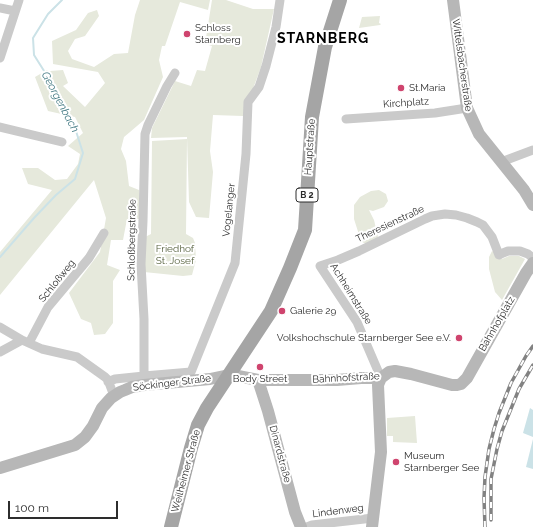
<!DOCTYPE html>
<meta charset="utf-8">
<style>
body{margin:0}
#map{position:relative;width:533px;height:527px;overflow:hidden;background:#fff;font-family:Raleway,sans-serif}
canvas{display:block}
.scale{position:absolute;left:8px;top:501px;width:110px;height:18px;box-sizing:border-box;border:2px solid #2d2d2d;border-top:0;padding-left:5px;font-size:12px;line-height:14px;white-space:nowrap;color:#2d2d2d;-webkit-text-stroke:3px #fff;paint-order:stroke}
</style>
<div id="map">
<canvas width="533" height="527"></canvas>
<div class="scale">100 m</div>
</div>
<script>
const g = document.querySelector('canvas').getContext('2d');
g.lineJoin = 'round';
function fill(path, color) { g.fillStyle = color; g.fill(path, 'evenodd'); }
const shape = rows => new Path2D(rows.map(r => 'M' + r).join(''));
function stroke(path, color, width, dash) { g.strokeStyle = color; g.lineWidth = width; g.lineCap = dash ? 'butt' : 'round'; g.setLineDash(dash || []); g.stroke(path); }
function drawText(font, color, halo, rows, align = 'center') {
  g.font = font + ' Raleway,sans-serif'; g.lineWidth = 4; g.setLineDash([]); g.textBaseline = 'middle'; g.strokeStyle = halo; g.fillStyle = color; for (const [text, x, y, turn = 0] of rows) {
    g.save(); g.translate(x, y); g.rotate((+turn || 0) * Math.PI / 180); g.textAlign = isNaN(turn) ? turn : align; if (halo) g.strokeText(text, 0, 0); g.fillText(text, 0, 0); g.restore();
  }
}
const green = shape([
 [140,0,210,0,208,10,180,2,165,46,162,46,159,60,163,77,144,120,130,132,124,137,121,149,126,161,129,186,139,190,139,219,127,219,123,240,111,240,107,265,120,270,113,281,113,323,105,334,94,335,91,323,81,319,69,293,100,252,106,218,94,180,0,295,0,252,52,190,28,184,22,168,38,168,55,180,67,179,78,164,80,154,68,146,83,133,75,117,48,111,35,77,47,70,52,76,50,71,63,70,68,83,63,86,85,107,105,83,98,72,53,64,52,41,76,30,88,13,97,10,99,16,85,36,75,39,68,51,72,59,94,67,114,54,128,53,135,15],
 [212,0,226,0,253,9,274,9,261,67,243,116,213,115,210,151,213,172,209,218,196,217,189,202,187,137,151,138,152,128,175,81,191,86,197,70,205,71,212,46,205,44],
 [380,16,379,23,381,24,380,25,359,28,362,17],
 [187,139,186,234,193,238,195,243,196,260,192,275,183,276,144,272,145,237,151,234,152,141],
 [379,190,386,194,388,201,384,207,373,211,369,210,374,220,378,237,370,243,364,243,361,241,354,219,354,205,360,197,371,191],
 [492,251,499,255,502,259,509,256,519,256,525,259,502,300,495,292,489,269,489,257],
 [415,416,417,443,393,442,393,436,387,436,387,418]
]);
const water = shape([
 [530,408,533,410,533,437,523,433],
 [533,439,533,469,526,467]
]);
const stream = shape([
 [0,257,34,218,56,195,75,179,83,153,75,128,58,93,34,55,33,38,48,14,62,0]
]);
const street = shape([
 [0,8,15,11],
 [0,58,19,0],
 [346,119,435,113,467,108],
 [0,127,62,142],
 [501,162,533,150],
 [0,327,22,340,42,349,77,357,105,377,108,380,114,396],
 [29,343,48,307,89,258,104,233],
 [0,352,22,340],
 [144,376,191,372,235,263,246,154,248,102,259,87,266,66,276,27,280,0],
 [381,378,357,322,320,266,338,260,359,251,425,219,432,216,445,214,456,215,467,218,477,222,483,225,492,237,499,255,503,253,508,251,520,251,528,254,533,258],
 [108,382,115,379,144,376,144,319,141,264,143,221,145,134,148,125,167,86,175,73],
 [307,527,312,525,373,518]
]);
const secondary = shape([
 [453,0,467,108,479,134,524,190,533,205],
 [258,380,268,411,295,512,301,527],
 [0,468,75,445,85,437,93,426,102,408,111,398,120,392,125,390,132,387,144,385,210,379,229,375,238,376,258,380,337,380,361,378,381,378,389,372,395,371,411,374,452,385,457,385,461,384,467,378,526,273,533,263],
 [372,527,381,452,378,385,381,378]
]);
const primary = shape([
 [171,527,191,448,198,425,207,408,271,311,290,268,305,230,312,117,325,47,340,0]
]);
const rail = shape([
 [491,520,491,479,497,449,502,431,519,389,533,365],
 [485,527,484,498,485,477,489,449,494,429,499,413,511,383,526,356,533,346]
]);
const markers = [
 [187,34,4,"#cf446e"],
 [401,88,4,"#cf446e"],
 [282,311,4,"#cf446e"],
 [459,338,4,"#cf446e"],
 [260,367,4,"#cf446e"],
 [396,462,4,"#cf446e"]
];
const shields = [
 [307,195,22]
];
const shieldNames = [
 ["B 2",307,195]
];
const poiNames = [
 ["Schloss",195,28],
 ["Starnberg",195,40],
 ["St.Maria",409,88],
 ["Galerie 29",290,311],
 ["Volkshochschule Starnberger See e.V.",451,338,"right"],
 ["Body Street",260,379,"center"],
 ["Museum",404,456],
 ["Starnberger See",404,468]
];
const streetNames = [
 ["Wittelsbacherstraße",462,65,82],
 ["Kirchplatz",406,103,-4],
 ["Hauptstraße",310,147,-86],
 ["Vogelanger",229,210,-84],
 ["Theresienstraße",390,224,-25],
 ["Schloßbergstraße",132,240,-89],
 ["Schloßweg",57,281,-51],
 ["Achheimstraße",351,294,58],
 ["Bahnhofplatz",497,324,-60],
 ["Bahnhofstraße",346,378,-3],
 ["Söckinger Straße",172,383,-7],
 ["Dinardstraße",280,454,75],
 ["Weilheimer Straße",186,471,-75],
 ["Lindenweg",338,511,-7]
];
const parkNames = [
 ["Friedhof",175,249],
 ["St. Josef",175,261]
];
const waterNames = [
 ["Georgenbach",60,102,62]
];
const districtNames = [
 ["STARNBERG",323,39]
];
fill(green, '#e6e9dc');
fill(water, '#cbe2e7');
stroke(stream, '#cbe2e7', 2);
stroke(street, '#cacaca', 9);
stroke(secondary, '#b7b7b7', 12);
stroke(primary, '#a5a5a5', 14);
stroke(rail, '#828282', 3.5);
stroke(rail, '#fff', 2, [6]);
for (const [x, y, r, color] of markers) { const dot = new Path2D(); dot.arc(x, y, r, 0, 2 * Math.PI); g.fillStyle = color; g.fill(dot); stroke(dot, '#fff', 1.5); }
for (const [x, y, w] of shields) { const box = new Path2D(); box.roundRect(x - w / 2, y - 7, w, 14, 3); g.fillStyle = '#fff'; g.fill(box); stroke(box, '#2d2d2d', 1); }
drawText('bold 9px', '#2d2d2d', null, shieldNames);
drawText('10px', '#2d2d2d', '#fff', poiNames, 'left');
drawText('10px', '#2d2d2d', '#fff', streetNames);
drawText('10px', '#586340', '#fff', parkNames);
drawText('italic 11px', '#457b85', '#fff', waterNames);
g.letterSpacing = '1px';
drawText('bold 14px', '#000', '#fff', districtNames);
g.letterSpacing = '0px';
</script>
